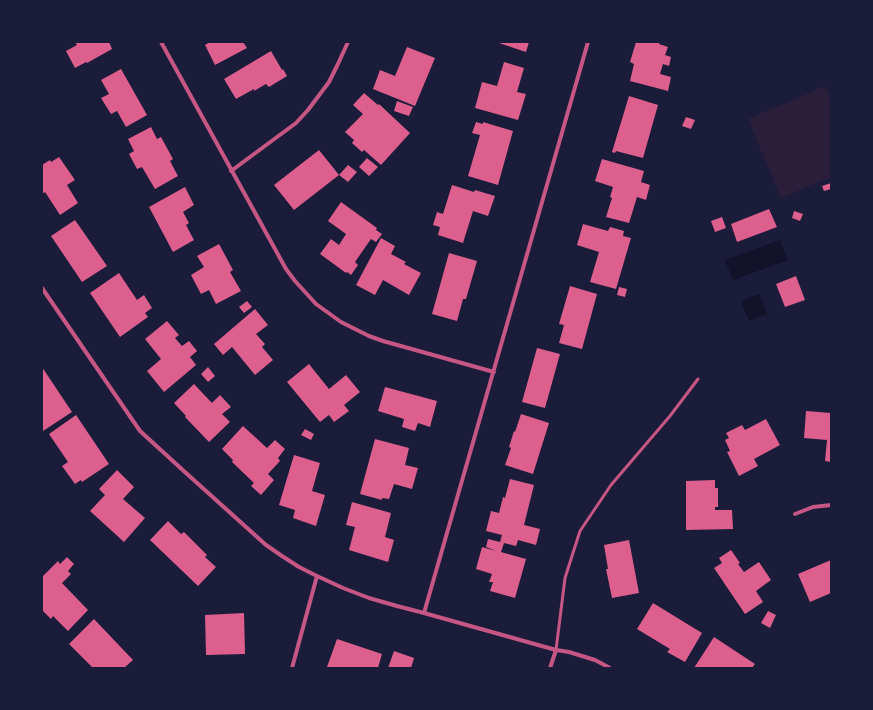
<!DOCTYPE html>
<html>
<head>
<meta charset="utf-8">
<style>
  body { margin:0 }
  #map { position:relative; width:873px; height:710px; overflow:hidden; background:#1b1b3a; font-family:Ubuntu,sans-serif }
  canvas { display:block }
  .frame { position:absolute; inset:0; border:43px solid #1b1b3a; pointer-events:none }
</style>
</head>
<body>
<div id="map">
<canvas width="873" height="710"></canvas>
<div class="frame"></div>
</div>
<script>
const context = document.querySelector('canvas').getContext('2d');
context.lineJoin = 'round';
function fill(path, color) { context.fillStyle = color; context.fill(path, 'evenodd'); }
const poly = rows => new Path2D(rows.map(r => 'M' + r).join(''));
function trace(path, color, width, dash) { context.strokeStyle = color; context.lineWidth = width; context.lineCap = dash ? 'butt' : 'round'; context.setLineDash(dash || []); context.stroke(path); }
fill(poly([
  [825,86,831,100,831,177,781,198,748,119]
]), '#2a1e3b');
fill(poly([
  [780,240,788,260,733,280,725,260],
  [759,294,767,314,749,321,741,301]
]), '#12122b');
fill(poly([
  [75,42,109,42,112,49,87,63,86,62,75,68,66,51,77,45],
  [210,42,243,42,247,48,215,65,205,45],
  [496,42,529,42,526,52],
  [636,42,660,42,659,44,668,47,665,55,671,57,669,66,663,64,660,74,671,77,668,91,630,81,634,64,630,62],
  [407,47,435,58,415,106,373,89,380,70,395,76],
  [271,51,282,70,283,69,287,76,269,87,266,84,254,91,254,89,236,99,224,79],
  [504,62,524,68,517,92,526,94,518,120,475,108,482,82,497,86],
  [121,69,147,115,126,127,117,111,111,114,101,98,109,94,101,80],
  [364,93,378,105,379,104,410,133,381,165,364,150,362,152,352,143,354,140,345,132,363,114,353,105],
  [629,96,658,105,643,158,616,151,615,153,612,152],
  [397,101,413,107,409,116,394,111],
  [686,117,695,120,691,129,682,126],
  [476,122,483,124,483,122,513,131,498,185,468,176,480,135,472,133],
  [151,127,157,139,161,137,173,159,170,161,178,176,155,189,142,167,137,169,129,154,134,151,128,139],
  [319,150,339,175,294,210,274,185],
  [59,157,75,180,67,185,78,203,60,215,45,192,42,194,42,165,50,160,51,162],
  [367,158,378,167,369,176,359,167],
  [602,159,644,171,641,182,650,185,646,200,637,197,629,223,606,217,612,198,610,197,613,187,595,181],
  [348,165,357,172,348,182,339,175],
  [831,183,831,189,824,191,822,186],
  [452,185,474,192,475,190,495,196,488,216,473,211,463,243,438,235,440,227,433,225,437,212,443,214],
  [185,187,194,205,183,212,189,223,186,225,194,240,173,252,149,207],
  [341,202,377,228,376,230,382,234,376,242,371,239,355,262,358,265,351,275,347,272,346,273,320,254,331,239,339,245,346,234,328,221],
  [769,209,777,227,737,242,731,224],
  [794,211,803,214,800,221,792,218],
  [722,217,726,228,715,232,711,221],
  [75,220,107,266,82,282,51,236],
  [583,224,608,231,610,227,624,231,623,236,631,238,616,289,590,282,599,252,577,245],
  [381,238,395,246,391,254,406,262,404,264,421,273,409,295,383,280,375,295,356,285],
  [219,244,233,270,230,272,241,291,216,304,209,290,201,294,191,275,204,267,197,256],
  [449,253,477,261,466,299,463,299,457,321,432,314],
  [119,273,137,300,144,295,152,308,145,313,148,317,120,337,90,293],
  [796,276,805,300,785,307,776,284],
  [570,286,597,294,582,349,559,343,564,325,559,324],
  [619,287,627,289,625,297,617,295],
  [247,301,252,307,244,313,239,307],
  [255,309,268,325,256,334,265,344,262,347,273,360,255,375,232,347,223,355,214,344],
  [167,321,179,335,175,338,182,346,189,341,197,351,190,357,196,365,164,392,147,371,161,359,145,339],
  [537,348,560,354,545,408,522,402],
  [309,364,329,389,346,375,360,392,344,405,349,411,334,422,329,415,320,422,287,382],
  [42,367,72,412,43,431,42,429],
  [208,367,215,376,208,382,201,374],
  [194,384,212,403,220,395,231,407,222,414,230,422,209,442,185,417,186,416,174,403],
  [385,387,437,401,430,427,418,423,415,431,402,427,404,419,378,411],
  [806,411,831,413,831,462,825,461,827,440,804,438],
  [521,414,549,423,533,474,505,465,511,448,509,447,514,431,515,432],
  [76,415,109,464,82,482,81,480,75,484,62,466,68,462,49,434],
  [766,419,780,445,754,459,758,466,739,476,727,452,730,451,725,440,729,438,726,433,742,425,745,430],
  [243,426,267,448,275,440,285,449,278,458,280,461,268,474,274,480,261,495,251,486,254,483,232,462,233,460,222,449],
  [305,429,314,434,311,440,301,435],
  [375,439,409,448,405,465,418,468,412,489,394,484,389,499,382,498,382,500,360,494],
  [294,455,320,463,312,491,325,495,316,526,293,518,295,510,279,505],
  [117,470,134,487,123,499,145,518,124,542,90,511,105,495,99,489],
  [510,479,534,485,524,525,540,529,536,545,518,540,516,546,504,543,501,552,526,559,515,598,490,591,493,582,489,582,492,574,476,569,482,547,496,551,486,547,488,539,500,542,502,535,486,531,491,511,499,513,503,497,505,498],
  [715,480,715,488,718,488,718,507,715,507,715,510,732,510,733,529,686,530,686,481],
  [352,502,391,513,385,537,394,540,388,562,349,550,355,527,346,525],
  [168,521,181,534,184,532,207,555,205,557,216,567,198,586,150,540],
  [629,540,639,593,612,598,606,569,608,569,604,545],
  [731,550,740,563,738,564,744,572,759,562,771,580,756,591,763,602,745,614,714,568,722,563,719,558],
  [67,557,74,564,68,571,71,574,62,583,88,610,68,631,53,616,51,619,42,610,42,577,58,561,60,564],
  [831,560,831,593,810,602,798,574],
  [653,603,702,633,685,662,667,652,670,649,637,629],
  [768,611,776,615,770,628,761,623],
  [244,613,245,654,206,655,205,615],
  [94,619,133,660,124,668,93,668,69,644],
  [714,637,755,664,752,668,694,668],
  [337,639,382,654,378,668,330,668,327,667],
  [394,651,414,658,411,668,388,668]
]), '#dd5f8e');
trace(poly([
  [556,650,565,578,580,531,611,485,670,416,698,379]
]), '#c65784', 3);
trace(poly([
  [161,42,286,269,295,281,316,304,341,322,369,336,383,341,494,372],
  [231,171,296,123,308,110,329,82,337,66,348,42],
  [42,288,140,431,186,473,266,545,282,556,299,567,317,576,343,588,369,598,397,606,424,613,556,650,569,652,595,660,610,668],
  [795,514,813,507,831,505],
  [424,613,588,42],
  [292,668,317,576],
  [550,668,556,650]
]), '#c65784', 4);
</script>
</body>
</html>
